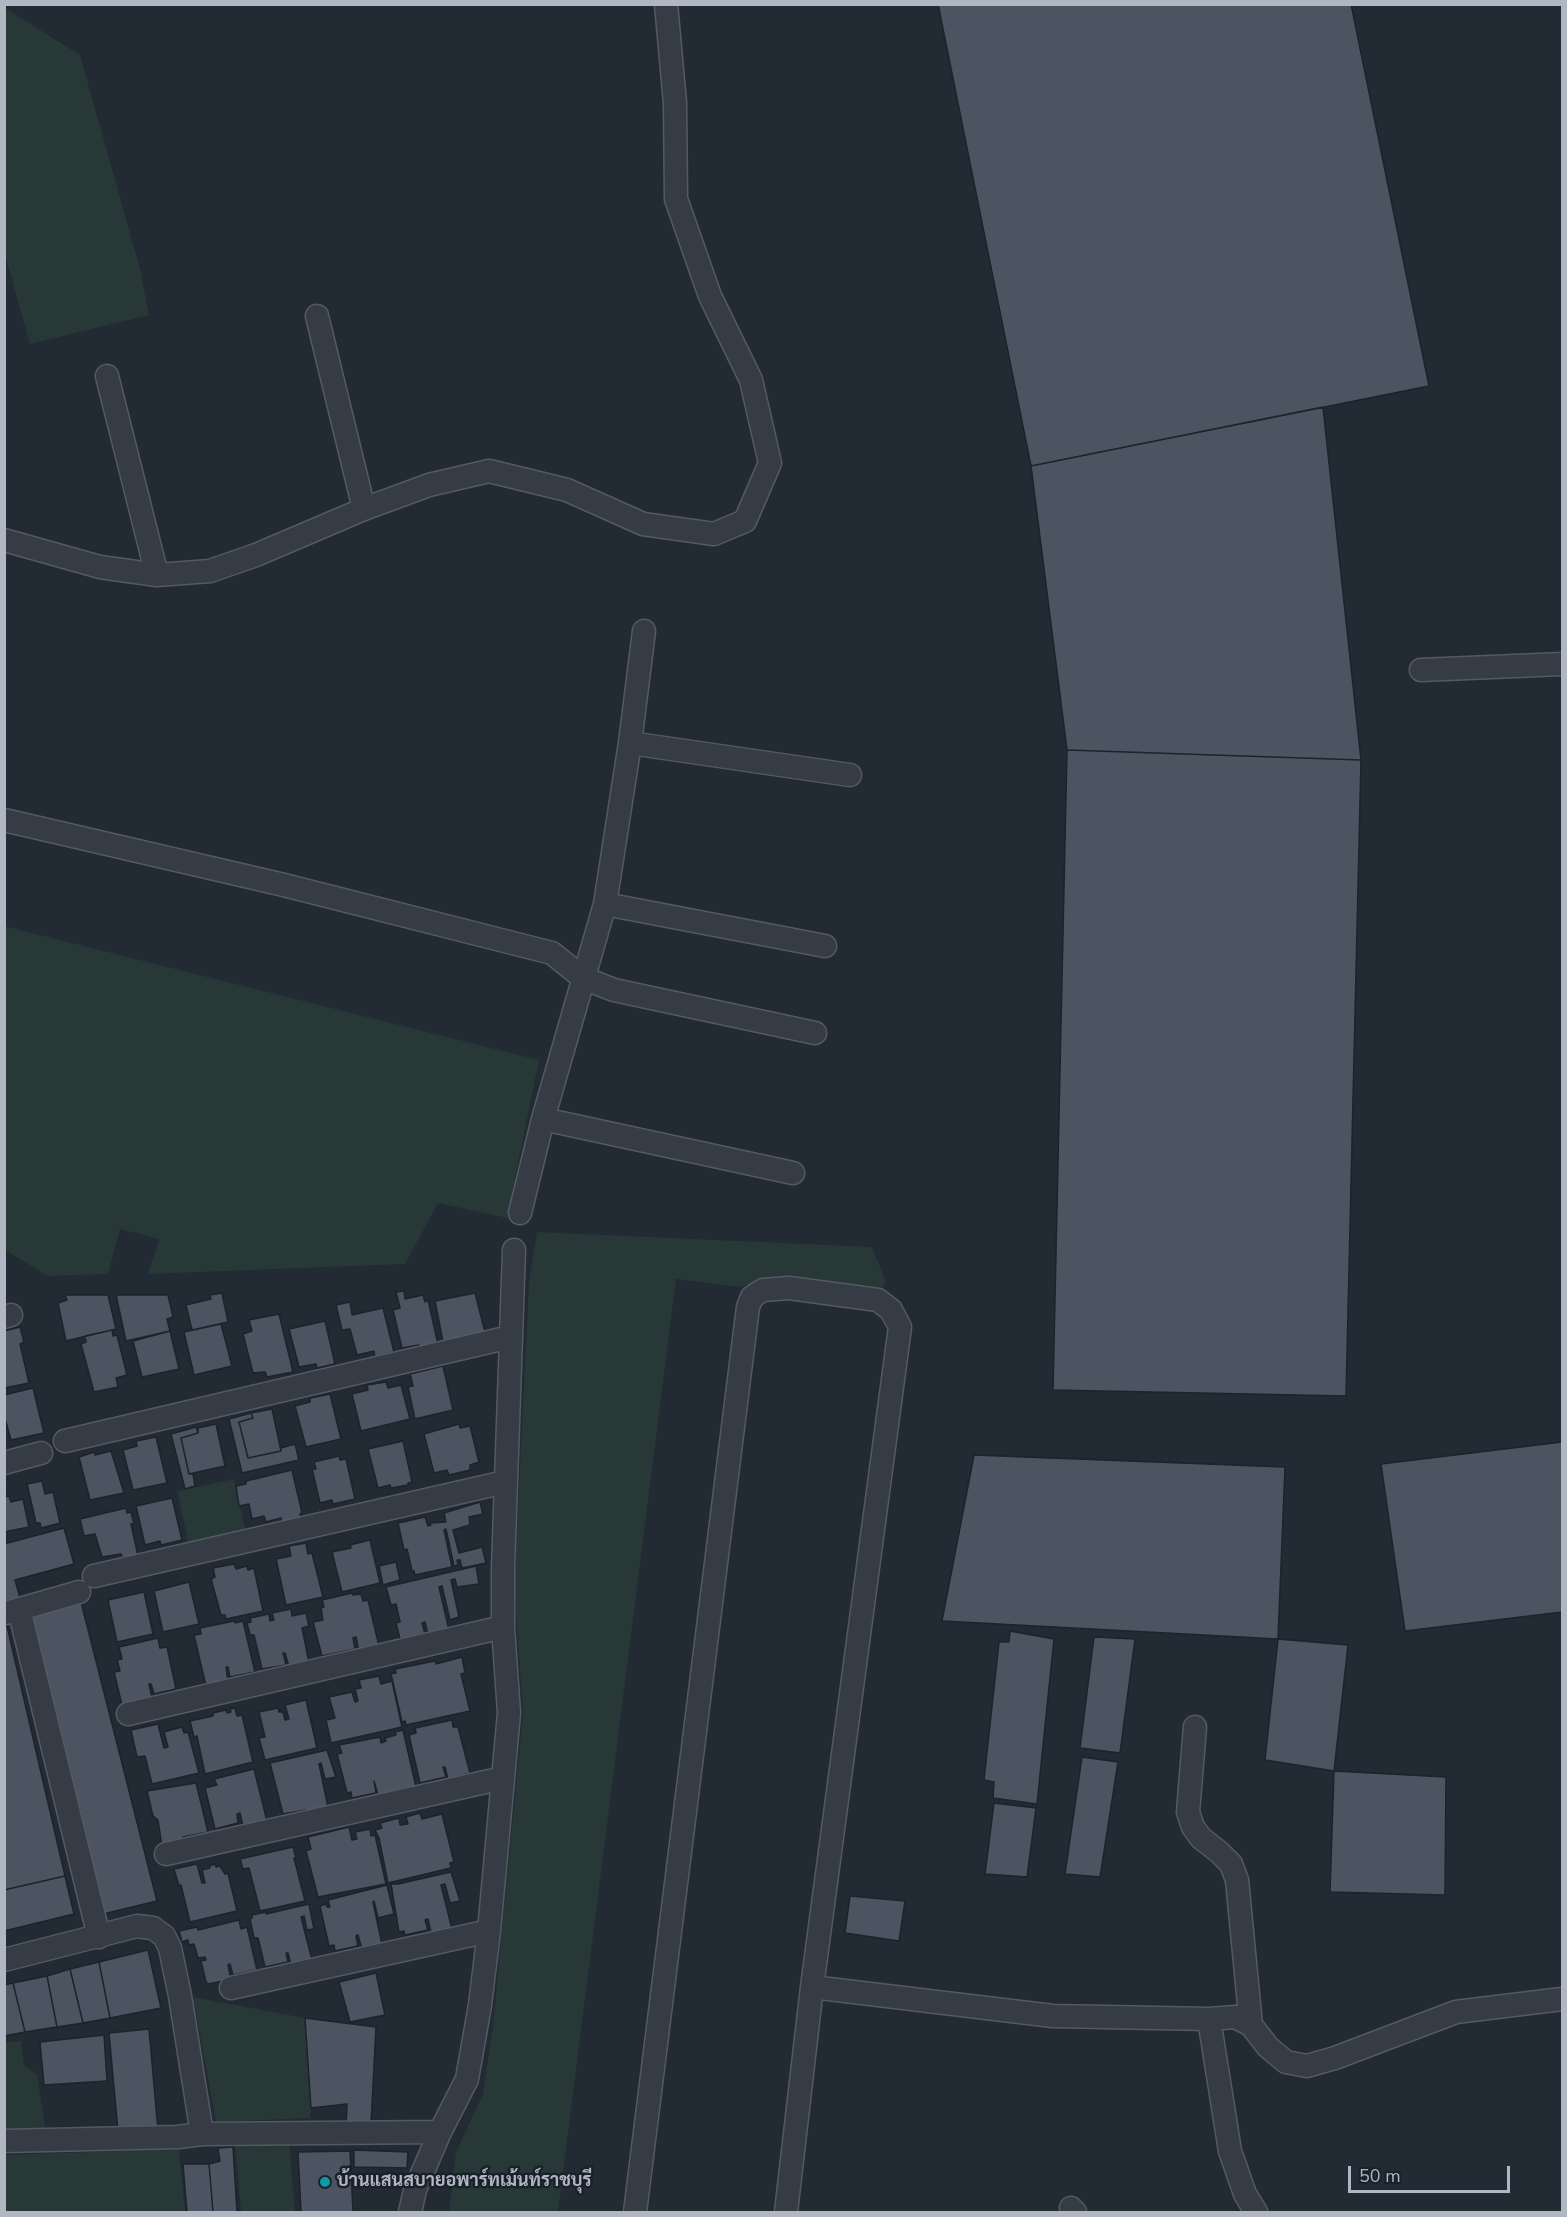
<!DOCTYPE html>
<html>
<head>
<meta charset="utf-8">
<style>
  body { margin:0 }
  #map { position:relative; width:1567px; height:2217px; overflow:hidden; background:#222a34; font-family:"Nunito Sans",sans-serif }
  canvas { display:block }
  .frame { position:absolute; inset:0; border:6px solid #b0b7c2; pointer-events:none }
  .scale { position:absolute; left:1348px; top:2166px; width:162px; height:27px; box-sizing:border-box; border:3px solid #b0b7c2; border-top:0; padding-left:8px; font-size:18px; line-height:21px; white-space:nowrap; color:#b0b7c2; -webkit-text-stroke:4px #1b212a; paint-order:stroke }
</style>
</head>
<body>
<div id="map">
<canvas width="1567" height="2217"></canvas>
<div class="frame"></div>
<div class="scale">50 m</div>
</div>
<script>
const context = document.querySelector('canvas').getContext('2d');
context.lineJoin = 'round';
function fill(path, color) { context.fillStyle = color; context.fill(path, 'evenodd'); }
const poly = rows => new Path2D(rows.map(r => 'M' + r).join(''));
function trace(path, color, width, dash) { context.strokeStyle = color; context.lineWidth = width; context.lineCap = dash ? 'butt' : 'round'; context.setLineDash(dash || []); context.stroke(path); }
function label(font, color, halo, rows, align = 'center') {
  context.font = font + ' "Nunito Sans",Sarabun,sans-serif'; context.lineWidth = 5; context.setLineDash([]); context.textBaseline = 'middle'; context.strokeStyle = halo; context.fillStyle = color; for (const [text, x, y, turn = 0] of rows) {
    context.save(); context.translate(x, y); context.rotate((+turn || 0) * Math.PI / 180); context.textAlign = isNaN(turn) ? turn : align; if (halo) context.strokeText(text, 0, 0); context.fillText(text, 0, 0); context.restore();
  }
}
fill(poly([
  [5,8,80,55,140,269,149,315,30,344,5,255],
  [4,926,539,1060,507,1218,438,1203,405,1264,148,1274,159,1239,120,1229,108,1274,48,1276,5,1250],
  [537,1232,872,1247,886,1282,877,1293,757,1282,739,1287,676,1279,558,2212,449,2212,456,2152,483,2094,493,2025,523,1712,514,1587,529,1281],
  [234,1479,246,1533,189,1546,177,1491],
  [193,1997,305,2018,311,2108,310,2118,216,2122],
  [21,2041,24,2065,37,2075,46,2132,5,2135,5,2042],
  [289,2139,295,2212,241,2212,235,2144],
  [179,2149,185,2212,5,2212,5,2155]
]), '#273837');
const building = poly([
  [938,4,1351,4,1429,386,1031,466,938,4],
  [1323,407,1361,760,1067,750,1031,466,1323,407],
  [1067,750,1361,760,1346,1396,1053,1390,1067,750],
  [404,1291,405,1299,423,1295,425,1302,428,1300,438,1344,420,1348,419,1345,402,1348,393,1310,400,1308,396,1292,404,1291],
  [222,1293,228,1322,192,1330,186,1305,211,1299,210,1295,222,1293],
  [475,1293,485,1332,443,1342,435,1301,475,1293],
  [65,1295,108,1295,116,1329,66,1341,58,1303,67,1300,65,1295],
  [116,1295,168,1295,173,1317,167,1319,170,1331,126,1341,116,1295],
  [350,1302,352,1315,383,1308,394,1352,375,1357,374,1351,357,1355,350,1329,342,1330,336,1305,350,1302],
  [279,1314,293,1372,267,1377,265,1372,253,1373,243,1334,252,1331,249,1320,279,1314],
  [325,1321,335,1364,317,1368,316,1364,299,1367,289,1329,325,1321],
  [221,1324,232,1366,194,1375,184,1332,221,1324],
  [20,1327,24,1342,20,1344,29,1383,4,1388,4,1331,20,1327],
  [112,1330,113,1336,117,1335,127,1375,116,1378,118,1387,94,1392,81,1344,86,1342,85,1336,112,1330],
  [170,1331,179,1369,142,1377,133,1341,170,1331],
  [443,1366,453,1410,415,1419,408,1387,413,1386,410,1374,443,1366],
  [386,1382,388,1388,401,1385,410,1419,361,1431,352,1394,368,1390,367,1385,386,1382],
  [33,1388,44,1433,11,1440,4,1415,4,1395,33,1388],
  [330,1394,341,1439,306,1447,295,1406,310,1402,310,1398,330,1394],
  [272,1409,281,1451,248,1458,239,1422,253,1418,251,1413,272,1409],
  [251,1413,253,1418,239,1422,248,1458,281,1451,281,1448,295,1444,299,1460,242,1473,229,1419,251,1413],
  [216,1424,225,1466,189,1474,181,1438,198,1433,198,1428,216,1424],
  [459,1424,460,1428,470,1426,479,1462,470,1465,470,1470,449,1475,447,1470,434,1473,424,1434,459,1424],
  [196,1427,198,1433,181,1438,189,1474,193,1474,195,1486,185,1489,171,1434,196,1427],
  [156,1437,167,1483,133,1490,123,1450,137,1446,136,1441,156,1437],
  [403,1441,412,1482,408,1483,408,1485,391,1488,390,1485,378,1488,368,1449,403,1441],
  [1562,1442,1562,1612,1405,1631,1381,1464,1562,1442],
  [111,1451,124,1493,90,1500,79,1457,94,1452,95,1455,111,1451],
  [974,1455,1285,1467,1278,1639,942,1621,974,1455],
  [339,1456,340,1460,346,1459,355,1499,333,1504,332,1500,320,1503,312,1469,316,1469,314,1462,339,1456],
  [292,1470,302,1513,300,1514,301,1518,282,1523,281,1518,266,1522,264,1516,252,1519,249,1504,239,1506,236,1486,246,1484,246,1481,292,1470],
  [42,1481,45,1494,53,1492,60,1523,41,1528,40,1523,36,1523,27,1484,42,1481],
  [9,1496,11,1502,23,1499,29,1527,4,1532,4,1497,9,1496],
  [172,1498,182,1540,161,1545,160,1541,145,1545,136,1506,172,1498],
  [480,1502,483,1514,469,1517,470,1525,453,1530,459,1553,482,1547,486,1563,462,1568,460,1560,457,1560,458,1565,454,1566,446,1529,444,1530,452,1567,415,1575,414,1571,412,1571,407,1549,404,1550,398,1523,425,1517,428,1526,431,1525,430,1523,446,1522,444,1513,480,1502],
  [126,1508,127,1513,131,1512,134,1524,131,1524,138,1556,123,1559,121,1554,102,1557,95,1534,84,1536,80,1519,126,1508],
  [64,1528,74,1564,15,1580,20,1598,4,1602,4,1544,64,1528],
  [370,1540,380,1583,342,1592,332,1552,351,1548,350,1545,370,1540],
  [306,1543,308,1554,312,1553,323,1597,286,1605,276,1559,291,1556,289,1546,306,1543],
  [396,1562,400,1580,383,1585,379,1566,396,1562],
  [234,1564,236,1569,247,1566,248,1570,254,1568,263,1611,226,1619,225,1615,221,1615,211,1579,215,1577,213,1568,234,1564],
  [476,1566,479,1584,457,1587,455,1579,451,1580,459,1617,450,1620,442,1586,439,1587,449,1630,428,1635,425,1622,422,1623,425,1634,400,1639,396,1623,400,1622,396,1604,391,1605,386,1587,476,1566],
  [189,1582,199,1624,163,1632,154,1591,189,1582],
  [144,1592,153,1634,117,1642,108,1600,144,1592],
  [352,1593,353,1595,361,1594,363,1601,368,1600,379,1646,359,1651,356,1637,353,1638,355,1649,322,1656,313,1622,323,1620,321,1608,324,1607,322,1600,352,1593],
  [80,1598,157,1901,103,1914,27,1612,80,1598],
  [291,1609,292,1616,306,1613,309,1626,302,1628,309,1662,289,1667,285,1653,283,1653,286,1665,262,1669,254,1635,250,1635,247,1623,251,1622,250,1618,269,1614,270,1621,274,1620,272,1613,291,1609],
  [234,1621,235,1623,243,1621,255,1672,230,1677,228,1667,226,1667,228,1681,206,1686,194,1635,201,1634,200,1628,234,1621],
  [4,1626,7,1626,65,1876,4,1890,4,1626],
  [1010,1631,1054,1639,1037,1804,993,1798,994,1782,984,1780,999,1642,1009,1642,1010,1631],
  [1094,1637,1135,1639,1120,1753,1080,1748,1094,1637],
  [158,1638,160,1648,167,1647,176,1689,154,1694,151,1684,149,1684,152,1698,122,1705,114,1672,120,1671,117,1660,122,1659,119,1647,158,1638],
  [1278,1639,1348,1645,1334,1771,1265,1760,1278,1639],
  [462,1657,465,1673,461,1674,470,1711,406,1725,405,1721,402,1722,391,1674,396,1673,395,1669,435,1661,436,1664,462,1657],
  [379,1676,381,1684,392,1681,402,1727,331,1743,326,1720,335,1718,329,1697,352,1692,355,1702,358,1701,355,1689,361,1688,359,1680,379,1676],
  [306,1700,317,1748,265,1760,259,1738,265,1737,259,1712,278,1708,279,1712,283,1712,285,1720,289,1719,285,1705,306,1700],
  [235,1708,237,1716,242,1715,253,1762,205,1774,197,1736,194,1737,190,1721,213,1716,213,1713,226,1710,227,1713,231,1712,230,1709,235,1708],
  [452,1720,453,1727,458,1727,470,1773,448,1779,445,1767,443,1767,446,1777,420,1783,409,1735,416,1733,415,1728,452,1720],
  [158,1724,164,1748,168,1747,164,1732,182,1727,184,1733,188,1732,199,1773,152,1784,145,1756,137,1757,131,1730,158,1724],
  [403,1730,416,1787,378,1795,374,1781,376,1793,352,1798,351,1792,347,1793,337,1754,342,1753,339,1745,380,1737,381,1743,386,1741,385,1738,396,1735,395,1732,403,1730],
  [327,1750,336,1777,325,1779,321,1763,319,1764,328,1807,306,1813,306,1810,283,1814,270,1763,327,1750],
  [1082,1757,1118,1762,1100,1877,1065,1874,1082,1757],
  [254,1769,267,1821,243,1827,240,1813,237,1814,238,1823,215,1829,205,1788,217,1785,214,1779,254,1769],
  [1334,1771,1446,1777,1445,1895,1330,1892,1334,1771],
  [196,1783,208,1832,183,1837,183,1840,162,1846,158,1820,153,1816,147,1791,196,1783],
  [994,1803,1036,1808,1027,1877,985,1874,994,1803],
  [420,1813,422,1819,442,1814,454,1862,450,1863,451,1868,388,1883,379,1838,375,1830,382,1828,380,1823,399,1818,400,1825,408,1824,406,1817,420,1813],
  [349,1827,352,1840,357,1839,355,1832,370,1829,371,1836,375,1835,386,1884,318,1897,306,1851,311,1849,308,1837,349,1827],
  [293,1847,296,1858,294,1858,305,1901,260,1911,249,1868,243,1869,240,1859,293,1847],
  [197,1864,202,1883,205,1883,202,1870,210,1868,209,1866,215,1864,216,1867,220,1866,225,1874,228,1873,237,1911,190,1922,181,1885,179,1886,174,1869,197,1864],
  [451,1872,460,1901,450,1903,445,1884,441,1885,452,1929,431,1933,428,1919,425,1920,428,1930,405,1935,404,1931,399,1932,391,1884,398,1884,451,1872],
  [65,1876,74,1914,4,1931,4,1890,65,1876],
  [387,1885,394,1914,378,1918,374,1901,373,1902,382,1944,362,1949,358,1935,356,1936,358,1946,335,1951,334,1945,329,1946,320,1906,326,1904,327,1907,330,1907,328,1900,387,1885],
  [850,1896,905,1901,899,1941,845,1933,850,1896],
  [309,1904,314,1929,307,1930,304,1916,301,1917,312,1960,291,1965,288,1953,286,1953,288,1962,265,1967,258,1938,254,1938,250,1919,252,1918,252,1915,266,1912,266,1914,309,1904],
  [239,1920,241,1929,247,1927,257,1970,233,1975,230,1964,228,1965,231,1979,209,1984,206,1982,201,1961,206,1960,205,1957,198,1958,194,1944,189,1945,188,1940,182,1942,179,1931,197,1927,198,1930,239,1920],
  [148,1950,161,2008,110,2018,99,1962,148,1950],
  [99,1962,110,2018,83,2023,70,1969,99,1962],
  [70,1969,83,2023,57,2027,47,1976,70,1969],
  [376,1973,385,2015,350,2022,339,1982,376,1973],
  [47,1976,57,2027,25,2032,13,1983,47,1976],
  [13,1983,25,2032,4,2036,4,1985,13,1983],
  [305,2018,376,2027,371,2124,346,2124,347,2104,311,2108,305,2018],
  [149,2029,158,2130,118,2131,109,2033,149,2029],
  [104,2035,107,2081,44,2085,40,2042,104,2035],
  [233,2147,237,2212,213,2212,209,2164,220,2161,218,2148,233,2147],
  [354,2150,408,2152,407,2168,354,2167,354,2150],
  [350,2151,353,2212,301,2212,298,2152,350,2151],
  [183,2164,209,2164,213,2212,187,2212,183,2164]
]);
fill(building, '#4b5460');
trace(building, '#1d232c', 1.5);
const minor = poly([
  [317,316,364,509],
  [107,376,157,575],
  [4,540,100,567,157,575,210,571,256,555,364,509,429,485,489,471,567,490,643,524,714,534,745,521,770,463,751,380,710,296,676,199,675,103,666,4],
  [1421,670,1562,664],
  [630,743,850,775],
  [4,820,284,885,552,953,583,978,614,990,815,1033],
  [605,904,825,946],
  [543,1119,793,1173],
  [520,1213,543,1119,605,904,630,743,644,631],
  [4,1317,11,1315],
  [65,1441,510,1337],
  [4,1463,41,1453],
  [94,1576,505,1482],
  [19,1609,99,1937],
  [6,1613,79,1592],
  [128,1714,503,1627],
  [1195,1727,1188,1812,1193,1827,1201,1838,1219,1852,1231,1864,1237,1880,1251,2025],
  [166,1854,503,1778],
  [4,1960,137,1926,153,1928,164,1936,170,1948,180,1996,202,2134],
  [812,1987,1053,2016,1209,2019,1235,2017,1251,2025,1268,2047,1286,2062,1307,2066,1335,2058,1456,2012,1562,1999],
  [231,1988,489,1931],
  [1209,2019,1230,2151,1245,2194,1256,2212],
  [4,2141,178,2137,202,2134,440,2132],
  [1071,2208,1075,2212],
  [410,2212,415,2190,440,2132,467,2079,480,2005,489,1931,509,1713,503,1627,503,1568,514,1250],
  [635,2212,748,1307,752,1297,763,1290,789,1288,878,1300,891,1310,900,1327,812,1987,786,2212]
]);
trace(minor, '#535a63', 25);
trace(minor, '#353c45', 22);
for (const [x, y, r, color] of [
  [325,2182,6,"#0f9aa8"]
]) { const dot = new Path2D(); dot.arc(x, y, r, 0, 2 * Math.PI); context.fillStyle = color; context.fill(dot); trace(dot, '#1b212a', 2); }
label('bold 18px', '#b0b7c2', '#1b212a', [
  ["บ้านแสนสบายอพาร์ทเม้นท์ราชบุรี",337,2182]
], 'left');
</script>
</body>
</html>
